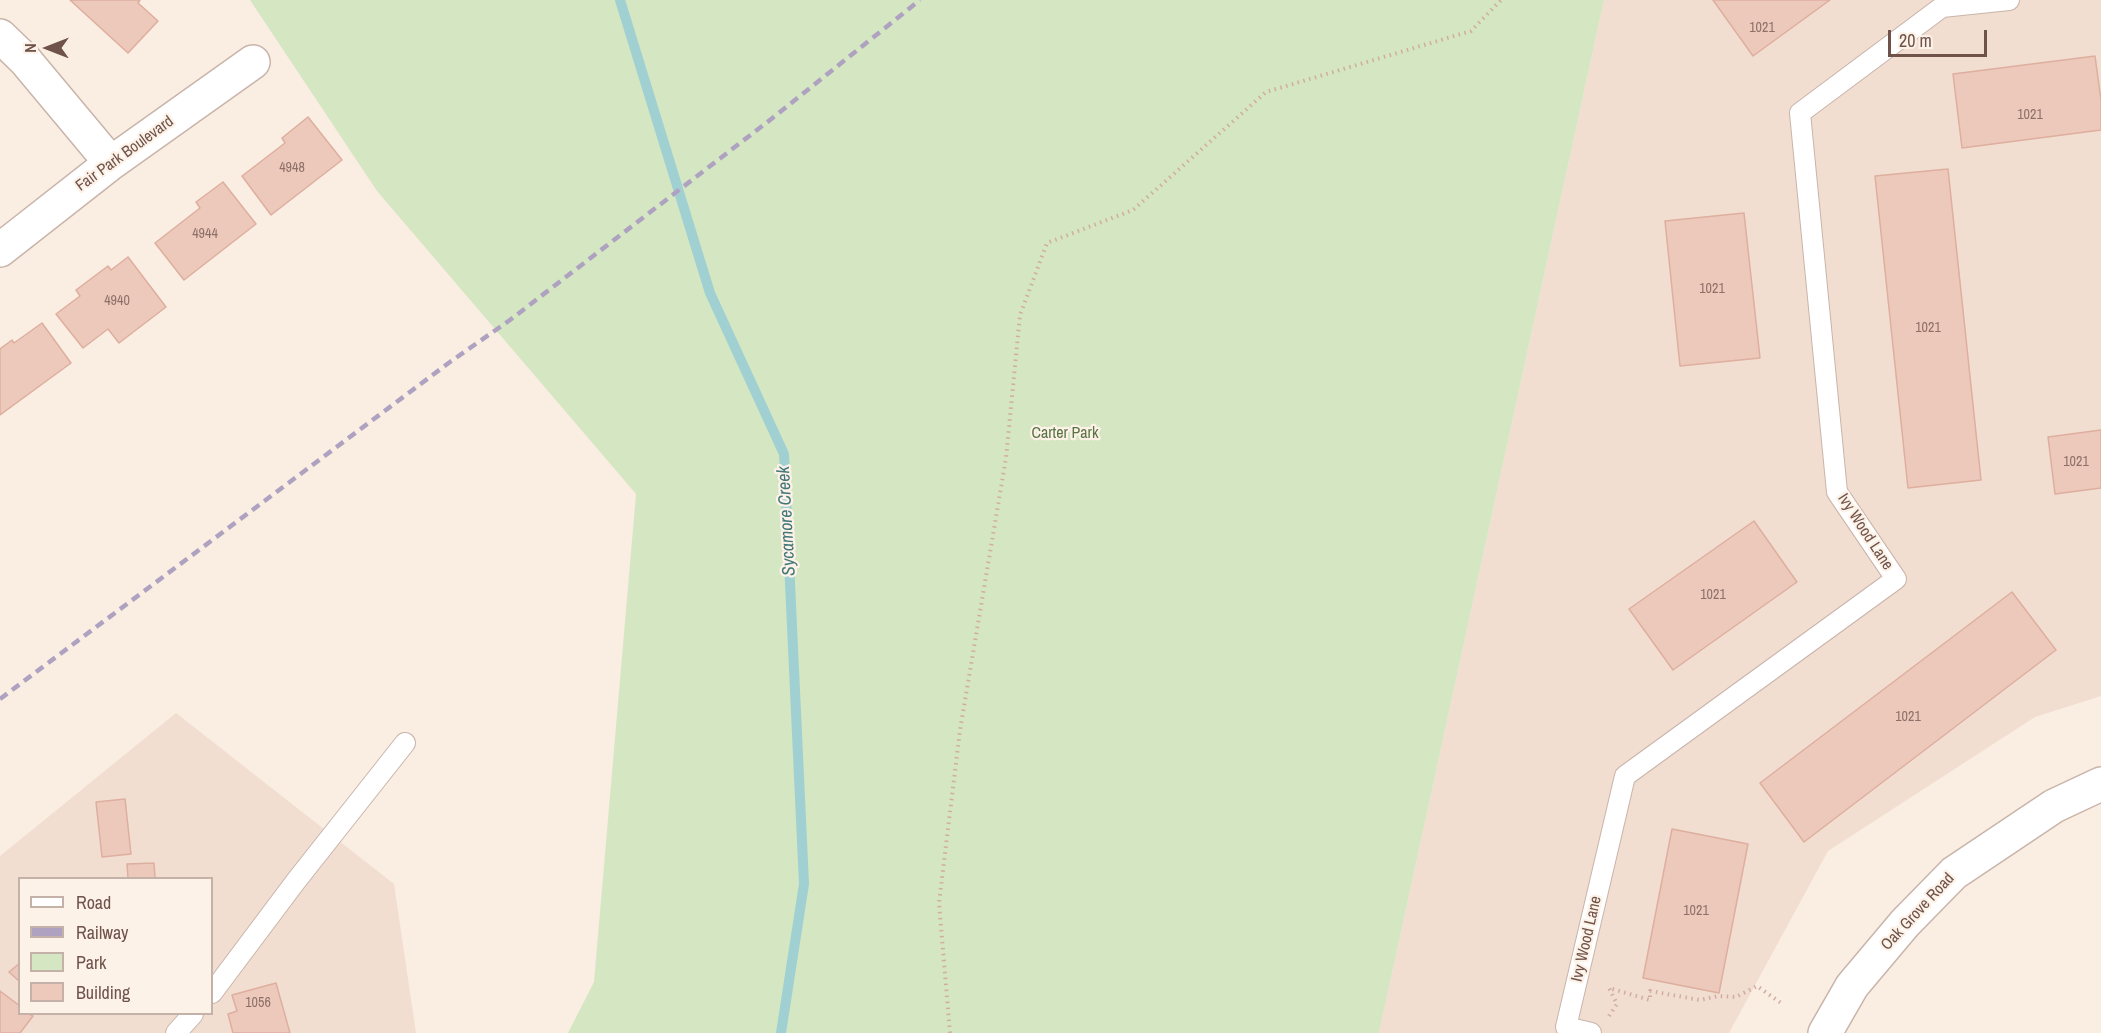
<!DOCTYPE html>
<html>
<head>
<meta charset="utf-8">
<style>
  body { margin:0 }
  #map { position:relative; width:2101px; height:1033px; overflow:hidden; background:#faede2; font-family:"Archivo Narrow",sans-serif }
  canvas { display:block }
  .legend { position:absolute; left:18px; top:877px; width:195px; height:138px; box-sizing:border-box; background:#fdf2e7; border:2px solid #c4b2a9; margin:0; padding:8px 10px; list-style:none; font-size:18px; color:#6f534b }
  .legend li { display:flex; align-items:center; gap:12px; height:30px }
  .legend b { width:30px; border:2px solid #c4b2a9 }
  .north { position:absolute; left:18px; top:18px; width:60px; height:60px; -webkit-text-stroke:4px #fdf2e7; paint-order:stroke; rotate:270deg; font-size:16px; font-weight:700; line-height:24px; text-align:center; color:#6f534b }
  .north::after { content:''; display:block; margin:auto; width:21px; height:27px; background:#6f534b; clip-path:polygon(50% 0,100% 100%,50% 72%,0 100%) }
  .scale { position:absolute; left:1888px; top:30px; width:99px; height:27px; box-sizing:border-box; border:3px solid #6f534b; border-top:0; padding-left:8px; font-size:18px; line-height:21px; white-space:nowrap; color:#6f534b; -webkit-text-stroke:4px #fdf2e7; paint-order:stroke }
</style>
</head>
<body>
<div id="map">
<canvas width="2101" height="1033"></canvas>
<ul class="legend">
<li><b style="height:8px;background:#fff"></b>Road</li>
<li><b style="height:8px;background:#afa2c1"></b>Railway</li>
<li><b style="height:16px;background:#d5e6c2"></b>Park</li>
<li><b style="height:16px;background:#edc9bc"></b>Building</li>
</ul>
<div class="north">N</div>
<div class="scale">20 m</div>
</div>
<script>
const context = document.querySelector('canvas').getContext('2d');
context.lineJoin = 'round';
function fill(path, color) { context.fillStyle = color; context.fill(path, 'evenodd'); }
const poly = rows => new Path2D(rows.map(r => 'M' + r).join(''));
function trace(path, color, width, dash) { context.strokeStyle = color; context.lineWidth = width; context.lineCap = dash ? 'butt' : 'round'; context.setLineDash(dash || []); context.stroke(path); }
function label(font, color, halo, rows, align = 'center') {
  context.font = font + ' "Archivo Narrow",sans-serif'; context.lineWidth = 4.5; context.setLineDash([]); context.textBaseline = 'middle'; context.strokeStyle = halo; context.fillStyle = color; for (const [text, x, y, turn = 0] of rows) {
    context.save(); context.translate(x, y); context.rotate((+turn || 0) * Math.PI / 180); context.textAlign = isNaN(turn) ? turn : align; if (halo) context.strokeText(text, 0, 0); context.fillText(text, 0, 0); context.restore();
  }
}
fill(poly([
  [1604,0,2101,0,2101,696,2035,717,1828,851,1729,1033,1379,1033],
  [176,713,394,884,416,1033,0,1033,0,856],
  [20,878,212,878,212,1014,20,1014]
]), '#f1ded1');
fill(poly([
  [250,0,1604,0,1379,1033,568,1033,594,982,636,494,377,191]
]), '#d5e6c2');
trace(poly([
  [620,0,710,293,784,454,804,884,781,1033]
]), '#a0d0d2', 10);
const building = poly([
  [70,0,140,0,138,3,158,21,128,53,70,0],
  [1713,0,1830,0,1753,56,1713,0],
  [2095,56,2101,100,2101,130,1962,148,1953,74,2095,56],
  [308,117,342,160,271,215,242,176,285,143,282,138,308,117],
  [1948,169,1981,480,1908,488,1875,176,1948,169],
  [223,182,256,224,184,280,155,243,200,208,196,202,223,182],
  [1744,213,1760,358,1680,366,1665,221,1744,213],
  [128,257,166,307,119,343,108,329,83,348,56,314,80,296,76,290,108,266,111,270,128,257],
  [42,323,71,363,0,415,0,349,12,340,14,343,42,323],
  [2101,430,2101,488,2055,494,2048,437,2101,430],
  [1754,521,1797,582,1673,670,1629,609,1754,521],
  [2012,592,2056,650,1804,842,1760,783,2012,592],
  [125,799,131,854,102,857,96,802,125,799],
  [1672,829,1748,844,1719,993,1643,978,1672,829],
  [154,863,155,878,128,878,127,864,154,863],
  [20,963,20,982,9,972,20,963],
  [276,983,290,1033,233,1033,228,1014,237,1011,232,995,276,983],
  [0,991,20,1006,20,1014,29,1014,33,1016,20,1033,0,1033,0,991]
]);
fill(building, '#edc9bc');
trace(building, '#deae9e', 1.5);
const service = poly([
  [212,993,296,881,405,743],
  [176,1033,193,1014],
  [1591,1033,1566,1027,1625,776,1896,579,1837,492,1800,113,1942,7,2009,0]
]);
const minor = poly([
  [0,36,25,60,111,163],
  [0,250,111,163,253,62]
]);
const tertiary = poly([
  [1825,1033,1852,986,1905,923,1954,873,2054,806,2101,784]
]);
trace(service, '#c9b4aa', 22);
trace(minor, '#c9b4aa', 36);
trace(tertiary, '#c9b4aa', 36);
trace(poly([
  [1609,1016,1617,1004,1609,988,1650,1000,1650,991,1700,1000,1718,996,1736,997,1757,986,1781,1003],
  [950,1033,939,903,960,730,1006,458,1020,315,1047,243,1133,210,1266,92,1471,31,1501,0]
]), '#d1ada0', 4, [1.5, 4.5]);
trace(service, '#fff', 20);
trace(minor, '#fff', 33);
trace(tertiary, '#fff', 33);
trace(poly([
  [0,699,450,362,510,320,770,120,920,0]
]), '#afa2c1', 4.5, [9, 6]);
label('14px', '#8e7067', null, [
  ["1021",1762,28],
  ["1021",2030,115],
  ["4948",292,168],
  ["4944",205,234],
  ["1021",1712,289],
  ["4940",117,301],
  ["1021",1928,328],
  ["1021",2076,462],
  ["1021",1713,595],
  ["1021",1908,717],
  ["1021",1696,911],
  ["1056",258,1003]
]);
label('16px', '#6f534b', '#fdf2e7', [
  ["Fair Park Boulevard",125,154,-36],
  ["Ivy Wood Lane",1865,532,57],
  ["Oak Grove Road",1918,912,-47],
  ["Ivy Wood Lane",1587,939,-77]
]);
label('16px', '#587444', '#fdf2e7', [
  ["Carter Park",1065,434]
]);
label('italic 18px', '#43777a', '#fdf2e7', [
  ["Sycamore Creek",787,521,-93]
]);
</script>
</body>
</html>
